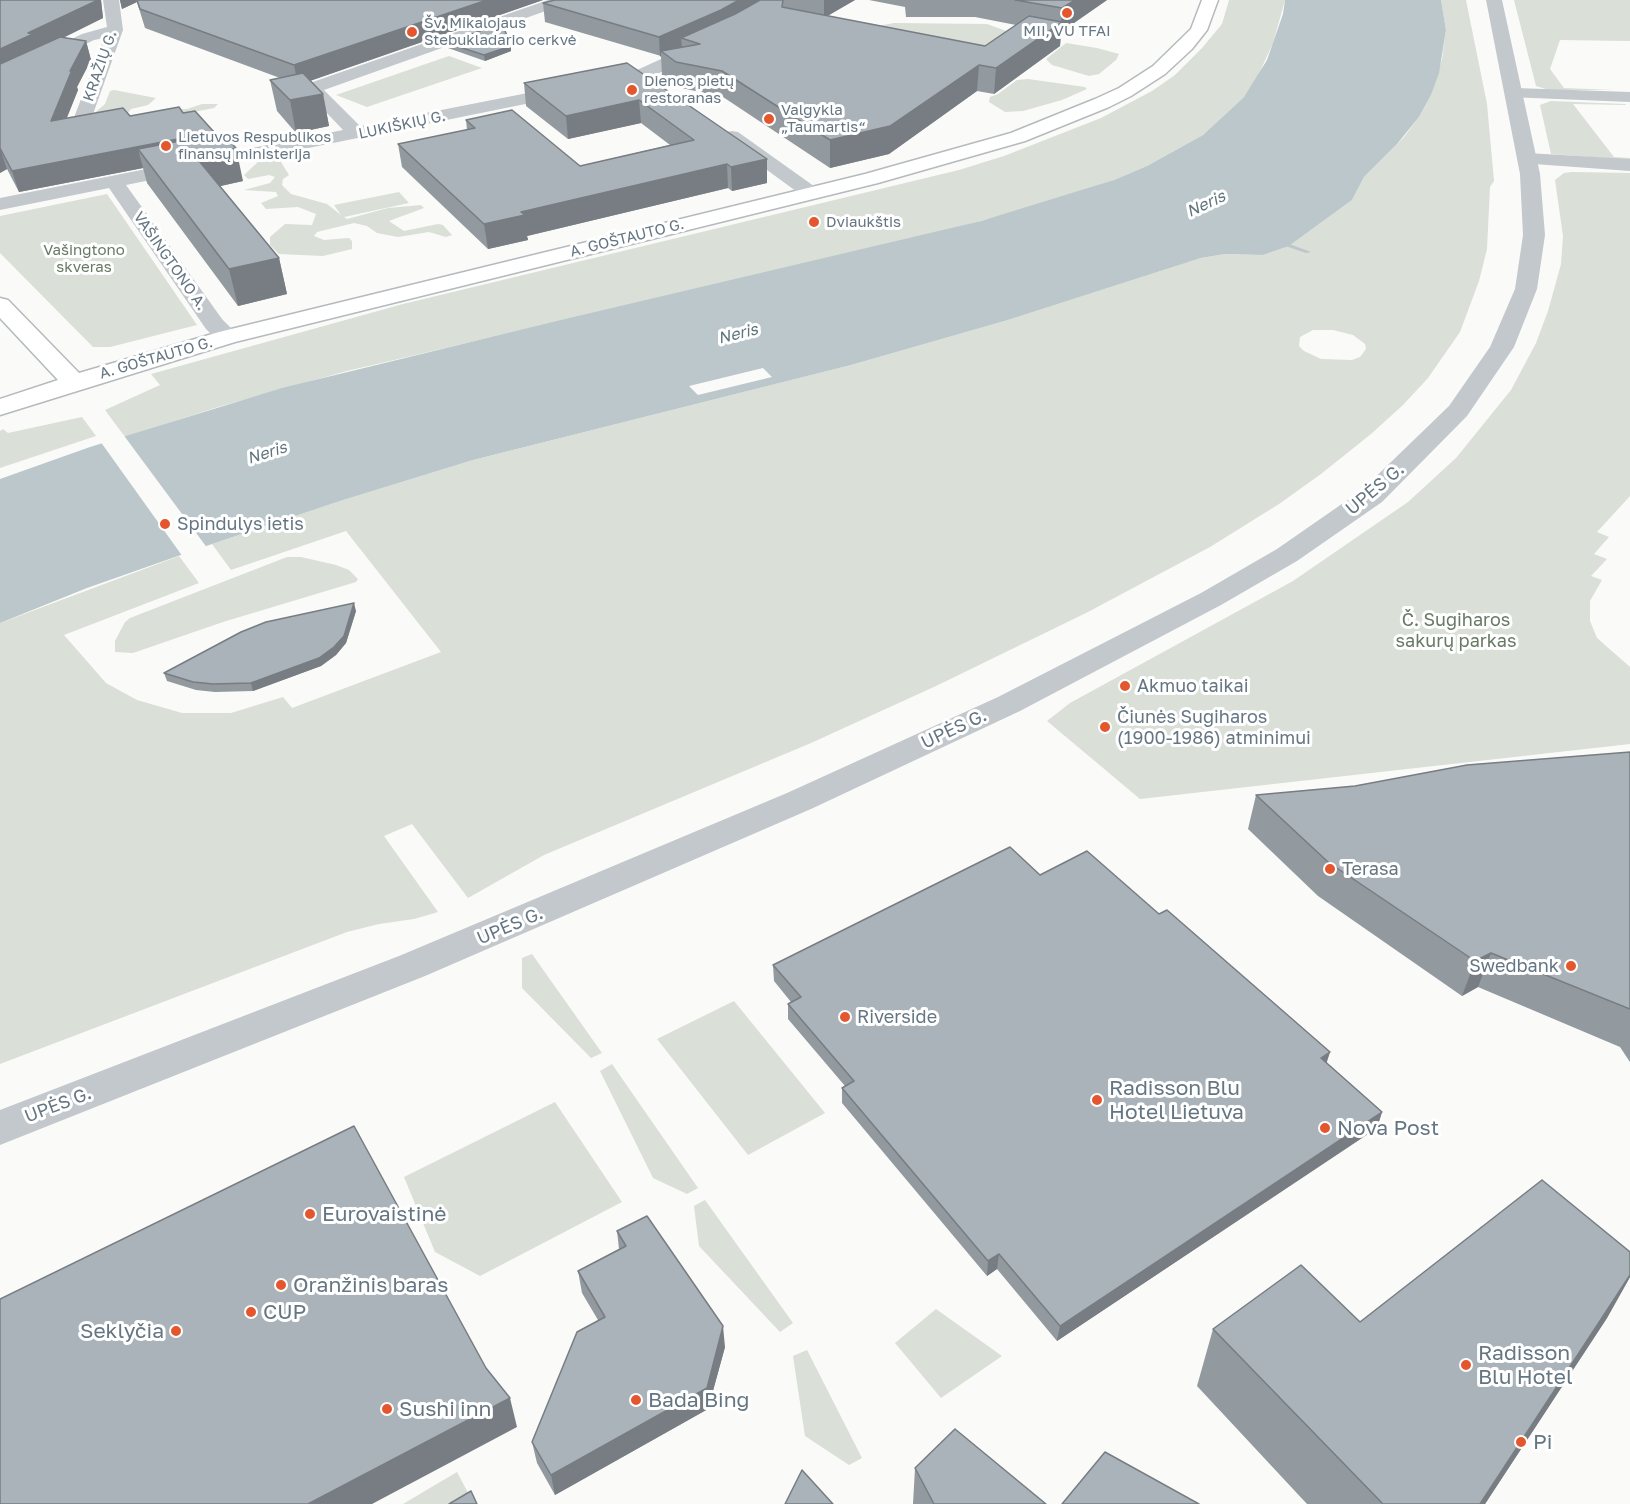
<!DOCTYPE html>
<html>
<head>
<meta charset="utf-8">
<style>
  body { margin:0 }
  canvas { display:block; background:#fafaf8 }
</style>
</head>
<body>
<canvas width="1630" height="1504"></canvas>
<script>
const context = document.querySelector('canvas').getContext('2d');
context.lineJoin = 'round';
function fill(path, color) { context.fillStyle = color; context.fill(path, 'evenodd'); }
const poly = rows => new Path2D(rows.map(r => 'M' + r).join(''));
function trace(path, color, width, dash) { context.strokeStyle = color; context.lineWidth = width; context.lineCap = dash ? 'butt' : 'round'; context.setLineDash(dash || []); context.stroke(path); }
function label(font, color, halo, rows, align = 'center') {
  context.font = font + ' "Golos Text",sans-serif'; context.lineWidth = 6; context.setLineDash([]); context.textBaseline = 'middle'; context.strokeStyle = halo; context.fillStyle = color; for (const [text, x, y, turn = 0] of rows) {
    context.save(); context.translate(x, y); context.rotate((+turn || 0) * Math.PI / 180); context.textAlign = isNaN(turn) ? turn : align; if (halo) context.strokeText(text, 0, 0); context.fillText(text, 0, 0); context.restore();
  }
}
fill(poly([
  [1229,0,1285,0,1273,43,1257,78,1244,97,1203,135,1147,166,1114,180,1033,207,920,237,347,371,218,407,125,437,105,410,160,385,151,374,403,304,959,170,1004,156,1101,118,1152,91,1175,75,1202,48,1222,24],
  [1441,0,1466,0,1487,104,1494,181,1490,187,1487,249,1479,281,1460,332,1428,378,1403,405,1371,434,1321,474,1279,504,1210,547,1088,612,936,686,811,743,544,855,468,898,412,824,384,836,438,912,414,919,379,924,347,932,0,1064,0,623,179,556,199,583,64,635,106,683,137,700,182,713,231,713,283,697,292,708,441,652,346,531,231,570,212,544,340,501,473,460,851,365,1008,320,1201,258,1225,254,1263,255,1289,246,1352,200,1364,177,1404,137,1419,117,1431,95,1442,59,1446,30],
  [1313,330,1333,330,1353,335,1365,344,1366,349,1360,357,1352,360,1321,359,1304,351,1299,346,1300,337],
  [1514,0,1630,0,1630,41,1560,40,1550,69,1564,88,1614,90,1549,90,1536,86],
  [894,23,987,24,1009,32,969,60,878,26],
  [1066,43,1097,48,1119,54,1116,60,1099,74,1089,76,1052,65,1046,59],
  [449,56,482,68,367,107,336,95],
  [1028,79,1085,87,1087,89,1062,100,1023,111,1005,112,989,102,990,97,998,94,1017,80],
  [114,90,156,98,148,105,131,109,128,113,131,116,164,110,187,109,202,104,218,104,214,108,138,123,92,115,105,104,110,91],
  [1551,101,1625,104,1626,105,1573,104,1614,157,1630,158,1630,160,1551,154,1540,105],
  [285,157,286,159,281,162,289,175,283,179,282,185,291,194,327,204,341,215,334,205,399,192,409,203,344,217,347,219,388,208,421,205,424,208,389,221,404,231,438,224,443,225,452,235,446,237,429,232,398,237,377,233,367,226,354,223,317,232,314,236,324,240,349,238,352,241,352,249,323,256,279,254,270,245,270,237,285,224,312,225,316,214,298,207,266,209,261,203,278,196,276,192,244,190,270,183,275,177,269,175,248,179,244,175,258,162],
  [1572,172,1630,173,1630,496,1597,532,1609,537,1594,554,1607,559,1591,576,1602,580,1590,601,1590,621,1597,638,1630,667,1630,744,1140,799,1047,721,1070,703,1293,581,1408,502,1456,458,1511,390,1536,343,1548,311,1561,264,1563,236,1555,180,1564,173],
  [107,194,197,325,110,347,93,347,0,253,0,216],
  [82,417,96,436,0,468,0,431,3,429,8,433],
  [287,557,301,557,336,565,349,570,358,579,356,582,223,622,133,653,115,652,115,641,125,622,130,618],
  [532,954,602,1053,591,1058,522,988,522,958],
  [734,1001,825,1113,748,1155,657,1039],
  [612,1064,698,1188,687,1194,653,1178,600,1071],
  [555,1102,622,1202,480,1276,435,1252,404,1177],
  [705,1200,793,1323,780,1332,699,1246,694,1206],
  [936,1309,1002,1356,941,1398,895,1343],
  [807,1350,862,1458,849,1465,805,1436,793,1356],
  [457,1472,474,1504,403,1504]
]), '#dadfd7');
fill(poly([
  [1285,0,1441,0,1446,30,1439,73,1431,95,1419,117,1397,144,1364,177,1352,200,1289,246,1263,255,1225,254,1201,258,1008,320,851,365,473,460,340,501,212,544,87,588,0,623,0,479,90,447,282,388,561,320,981,221,1114,180,1147,166,1203,135,1244,97,1267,60,1283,14]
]), '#bbc7cb');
fill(poly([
  [763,368,772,377,698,395,689,386],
  [123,434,125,437,208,549,183,557,100,441]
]), '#fafaf8');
fill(poly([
  [1277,241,1281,241,1311,252,1306,253,1277,243,1277,241]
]), '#bbc7cb');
const primary = poly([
  [1202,0,1218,0,1207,30,1192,49,1165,74,1131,96,1109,107,1025,141,878,183,235,342,0,415,0,399,58,380,0,318,0,298,8,300,79,373,219,332,865,174,1011,133,1095,99,1119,88,1153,66,1191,29,1202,0]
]);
trace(primary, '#b5babe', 3);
fill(poly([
  [103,0,119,0,123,30,87,131,84,135,78,136,72,135,69,131,104,38,94,40,0,86,0,74,82,34,107,27,103,0],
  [548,0,571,0,568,3,324,90,360,126,614,76,637,70,694,44,706,44,708,47,706,50,649,78,614,86,126,185,222,319,235,332,238,337,235,342,227,344,219,342,206,329,109,188,0,210,0,198,343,130,307,92,304,88,307,84,548,0],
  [1515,88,1630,92,1630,102,1509,97,1506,93,1509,89,1515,88],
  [732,131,738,132,818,189,821,193,818,197,804,197,726,140,723,136,726,132,732,131],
  [1527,153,1630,159,1630,171,1520,163,1518,159,1520,155,1527,153]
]), '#c3c8cc');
fill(poly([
  [1486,0,1502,0,1540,174,1545,235,1537,289,1514,347,1467,416,1382,502,1297,561,1221,605,1020,711,811,809,425,976,0,1145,0,1110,399,956,787,793,998,697,1201,593,1277,549,1362,490,1449,406,1490,347,1515,289,1523,235,1520,174,1486,0]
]), '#c3c8cc');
fill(primary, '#fff');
fill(poly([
  [0,0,101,0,103,18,63,38,86,41,91,60,77,87,78,90,67,118,130,116,183,113,214,134,243,181,220,186,279,258,287,294,238,306,147,183,143,168,19,192,7,169,0,173],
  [120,0,543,0,310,81,323,94,329,126,296,133,277,111,270,80,280,78,145,28,137,2,122,9],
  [555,0,855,0,827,16,985,46,1016,25,975,17,906,17,905,7,869,0,1107,0,1061,32,1060,46,994,94,977,91,889,154,830,168,723,97,677,87,662,77,661,56,545,22,543,3],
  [447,43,511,46,511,51,485,61,448,48],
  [627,63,767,183,732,191,728,188,527,236,528,240,488,249,402,167,398,144,467,130,466,120,580,166,670,145,641,123,568,139,526,106,524,83],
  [356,611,346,643,336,655,321,666,253,691,215,692,196,690,167,681,164,673],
  [1630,752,1630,1062,1620,1047,1478,987,1462,996,1318,896,1248,829,1256,795,1355,786],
  [1040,875,1159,914,1330,1052,1326,1062,1382,1112,1377,1128,1057,1341,997,1269,987,1276,842,1103,842,1088,845,1086,788,1019,788,1004,791,1002,774,981,773,965],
  [617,1231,725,1347,708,1409,555,1495,537,1463,532,1442,598,1320,582,1293,578,1271,619,1249],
  [1630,1252,1630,1277,1607,1318,1485,1504,1307,1504,1197,1386,1213,1329,1360,1322],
  [915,1468,1046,1504,913,1504]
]), '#929a9f');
fill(poly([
  [98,0,101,0,103,18,38,50,0,72,0,49,28,33],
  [120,0,136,0,137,2,122,9],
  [487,0,543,0,298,85,294,65],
  [739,0,761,0,761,6,681,38,682,47,661,51,661,56,660,57,659,37],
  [824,0,855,0,824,18],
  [1075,0,1107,0,1061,32,1060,46,994,94,996,68,1061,23,1062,8],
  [86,41,91,60,77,87,78,90,57,141,51,121,70,71],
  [511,46,511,51,485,61,484,55],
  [979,65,977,91,889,154,830,168,830,140],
  [323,94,329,126,296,133,290,100],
  [639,100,641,123,568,139,566,116],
  [214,132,218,151,236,148,243,181,203,190,138,149,143,168,19,192,12,171],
  [0,148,7,169,0,173],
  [767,159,767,183,732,191,731,167],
  [727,164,728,188,527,236,528,240,488,249,484,224,521,212],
  [279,258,287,294,238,306,229,269],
  [354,603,356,611,346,643,336,655,321,666,253,691,251,683],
  [1491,953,1478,987,1462,996,1475,961],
  [1330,1052,1325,1068,1321,1058],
  [1382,1112,1377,1128,1057,1341,1060,1326],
  [999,1254,997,1269,987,1276,988,1261],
  [1630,1275,1630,1277,1607,1318,1485,1504,1480,1504],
  [723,1326,725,1347,708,1409,555,1495,551,1475],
  [510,1398,517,1427,372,1504,308,1504]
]), '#777d82');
const building = poly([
  [0,0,98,0,28,33,33,34,0,49,0,0],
  [137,0,487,0,294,65,140,9,137,0],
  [555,0,739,0,721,10,659,37,543,3,555,0],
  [760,0,783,0,782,7,985,46,1029,16,1062,22,996,68,979,65,890,126,830,140,722,71,676,62,661,51,700,44,681,38,735,14,760,0],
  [1015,0,1075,0,1062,8,1015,0],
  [502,23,511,46,484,55,447,43,502,23],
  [60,37,86,41,70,71,72,70,51,121,123,108,130,116,179,107,183,113,195,111,214,132,12,171,0,148,0,64,60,37],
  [627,63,767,159,731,167,727,164,521,212,525,215,484,224,398,144,475,128,466,120,512,110,580,166,694,140,639,100,566,116,524,83,627,63],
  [303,73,323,94,290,100,270,80,303,73],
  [222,133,236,148,195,156,279,258,229,269,138,149,222,133],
  [354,603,344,636,334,647,319,658,251,683,213,684,193,682,164,673,241,632,266,622,354,603],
  [1630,752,1630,1009,1491,953,1475,961,1328,862,1256,795,1355,786,1467,765,1630,752],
  [1010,847,1040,875,1087,851,1159,914,1167,910,1330,1052,1321,1058,1382,1112,1060,1326,999,1254,988,1261,842,1088,854,1081,788,1004,801,997,773,965,1010,847],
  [354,1126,486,1368,510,1398,308,1504,0,1504,0,1299,354,1126],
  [1542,1180,1630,1252,1630,1275,1480,1504,1383,1504,1213,1329,1301,1265,1360,1322,1542,1180],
  [647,1216,723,1326,707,1388,551,1475,532,1442,577,1332,605,1317,578,1271,626,1246,617,1231,647,1216],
  [955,1429,1046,1504,934,1504,915,1468,955,1429],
  [1105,1452,1199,1504,1062,1504,1105,1452],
  [802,1470,833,1504,785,1504,802,1470],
  [471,1491,477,1504,449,1504,471,1491]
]);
fill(building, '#aab3b9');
trace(building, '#777d82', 1.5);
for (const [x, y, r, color] of [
  [1067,13,6,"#e4572e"],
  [412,32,6,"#e4572e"],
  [632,90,6,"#e4572e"],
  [769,119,6,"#e4572e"],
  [166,146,6,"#e4572e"],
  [814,222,6,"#e4572e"],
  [165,524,6,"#e4572e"],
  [1125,686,6,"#e4572e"],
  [1105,727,6,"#e4572e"],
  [1330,869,6,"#e4572e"],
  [1571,966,6,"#e4572e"],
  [845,1017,6,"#e4572e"],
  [1097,1100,6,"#e4572e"],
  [1325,1128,6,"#e4572e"],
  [310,1214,6,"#e4572e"],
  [281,1285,6,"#e4572e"],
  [251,1312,6,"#e4572e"],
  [176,1331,6,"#e4572e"],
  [1466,1365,6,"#e4572e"],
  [636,1400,6,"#e4572e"],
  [387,1409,6,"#e4572e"],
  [1521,1442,6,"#e4572e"]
]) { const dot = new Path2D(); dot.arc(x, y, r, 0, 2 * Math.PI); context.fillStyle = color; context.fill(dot); trace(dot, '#fff', 2); }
label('15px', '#657683', '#fff', [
  ["Šv. Mikalojaus",424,23],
  ["Stebukladario cerkvė",424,40],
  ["MII, VU TFAI",1067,31,"center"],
  ["Dienos pietų",644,81],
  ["restoranas",644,98],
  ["Valgykla",781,110],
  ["„Taumartis“",781,127],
  ["Lietuvos Respublikos",178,137],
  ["finansų ministerija",178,154],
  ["Dviaukštis",826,222]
], 'left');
label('15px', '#657683', '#fff', [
  ["KRAŽIŲ G.",100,66,-71],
  ["LUKIŠKIŲ G.",402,125,-12],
  ["A. GOŠTAUTO G.",627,238,-14],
  ["VAŠINGTONO A.",170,261,55],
  ["A. GOŠTAUTO G.",156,358,-16]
]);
label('15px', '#687a64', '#fff', [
  ["Vašingtono",84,250],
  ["skveras",84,267]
]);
label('italic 16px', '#60757c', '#fff', [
  ["Neris",1206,204,-25],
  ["Neris",738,334,-14],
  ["Neris",267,453,-18]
]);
label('18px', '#657683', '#fff', [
  ["UPĖS G.",1375,489,-40],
  ["UPĖS G.",954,729,-25],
  ["UPĖS G.",510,926,-23],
  ["UPĖS G.",58,1105,-21]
]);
label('18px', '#657683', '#fff', [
  ["Spindulys ietis",177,524],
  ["Akmuo taikai",1137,686],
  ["Čiunės Sugiharos",1117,717],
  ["(1900-1986) atminimui",1117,738],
  ["Terasa",1342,869],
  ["Swedbank",1559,966,"right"],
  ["Riverside",857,1017]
], 'left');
label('18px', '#687a64', '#fff', [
  ["Č. Sugiharos",1456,620],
  ["sakurų parkas",1456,641]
]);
label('21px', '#657683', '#fff', [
  ["Radisson Blu",1109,1088],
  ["Hotel Lietuva",1109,1112],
  ["Nova Post",1337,1128],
  ["Eurovaistinė",322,1214],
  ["Oranžinis baras",293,1285],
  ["CUP",263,1312],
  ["Seklyčia",164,1331,"right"],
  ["Radisson",1478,1353],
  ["Blu Hotel",1478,1377],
  ["Bada Bing",648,1400],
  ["Sushi inn",399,1409],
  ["Pi",1533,1442]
], 'left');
</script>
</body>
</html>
